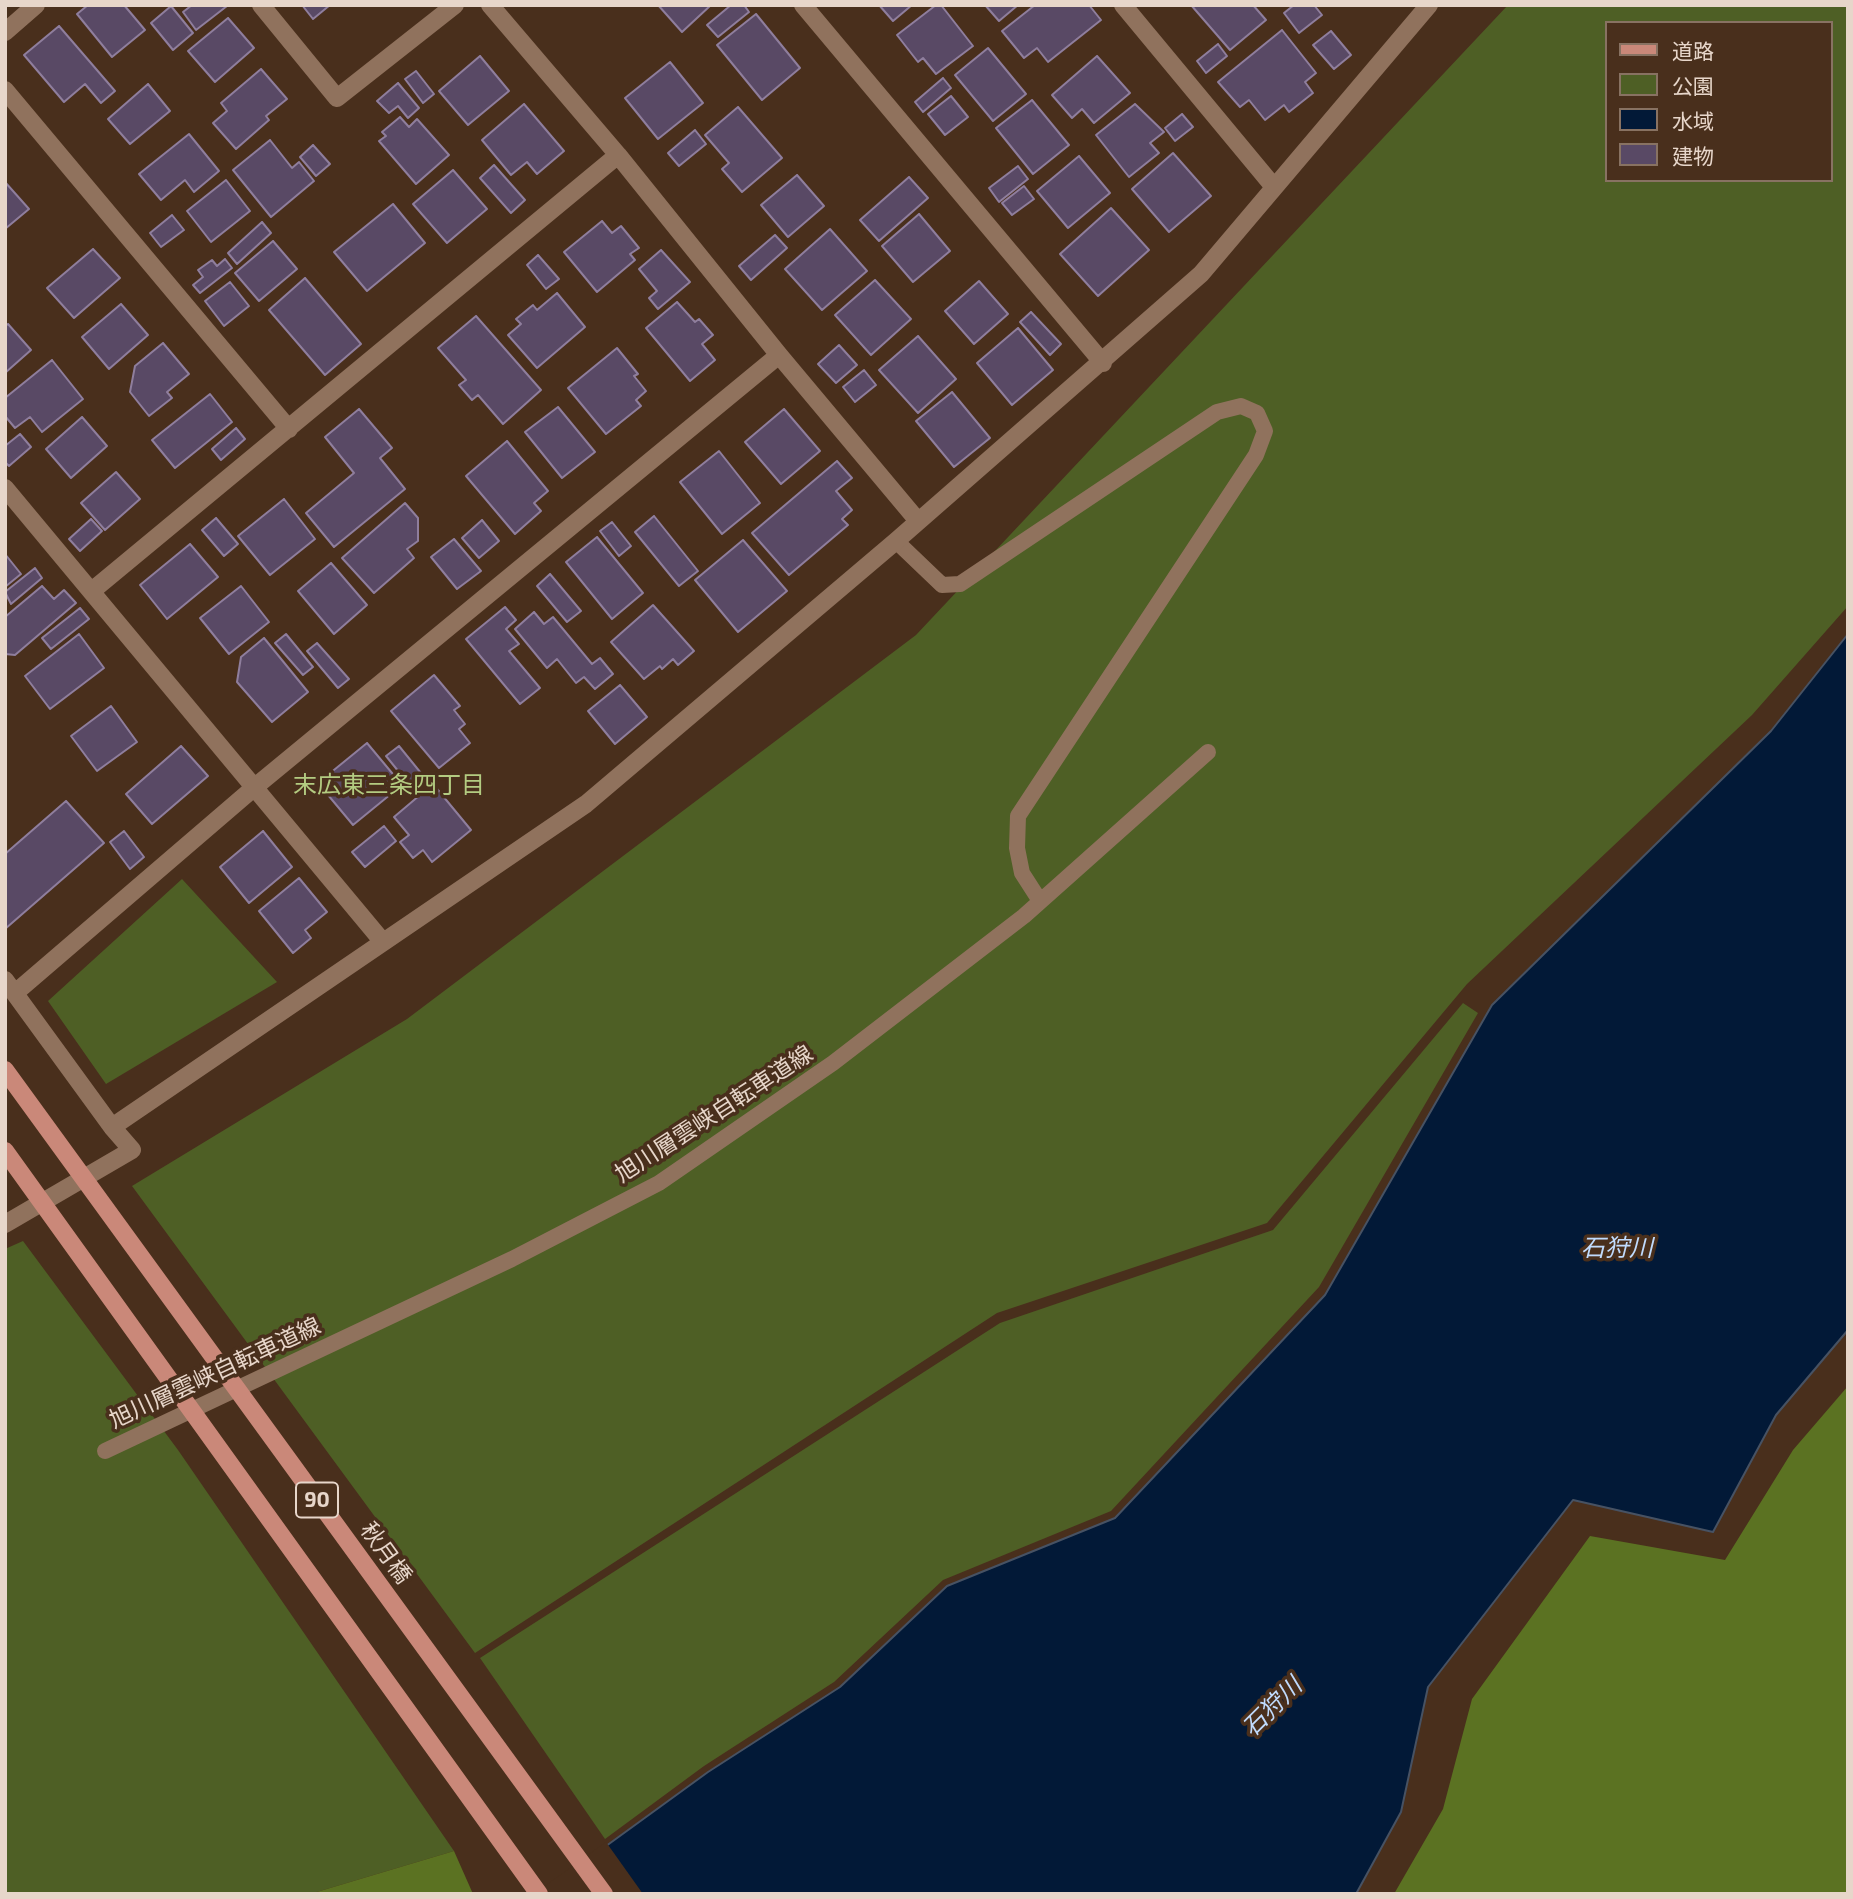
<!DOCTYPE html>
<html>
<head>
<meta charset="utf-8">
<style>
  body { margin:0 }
  #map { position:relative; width:1853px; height:1899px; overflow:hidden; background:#492f1c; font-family:"Exo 2","Noto Sans JP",sans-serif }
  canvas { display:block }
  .frame { position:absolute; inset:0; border:7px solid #e7d6ca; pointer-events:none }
  .legend { position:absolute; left:1605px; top:21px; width:228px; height:161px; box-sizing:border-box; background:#492f1c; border:2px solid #887262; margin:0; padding:9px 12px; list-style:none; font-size:21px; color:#e7d6ca }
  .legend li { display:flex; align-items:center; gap:14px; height:35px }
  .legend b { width:35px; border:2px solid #887262 }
</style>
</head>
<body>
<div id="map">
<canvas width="1853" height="1899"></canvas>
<div class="frame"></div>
<ul class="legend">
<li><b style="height:9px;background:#ca8879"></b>道路</li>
<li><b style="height:19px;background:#4e5f25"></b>公園</li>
<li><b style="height:19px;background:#021937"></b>水域</li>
<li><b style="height:19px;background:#594965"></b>建物</li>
</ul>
</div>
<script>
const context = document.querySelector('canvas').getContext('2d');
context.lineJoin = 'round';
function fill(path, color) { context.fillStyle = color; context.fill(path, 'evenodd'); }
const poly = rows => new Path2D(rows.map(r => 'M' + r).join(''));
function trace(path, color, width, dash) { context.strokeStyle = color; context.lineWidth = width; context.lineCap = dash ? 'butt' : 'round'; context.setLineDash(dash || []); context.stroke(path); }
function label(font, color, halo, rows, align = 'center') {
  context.font = font + ' "Exo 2","Noto Sans JP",sans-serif'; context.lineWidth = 7; context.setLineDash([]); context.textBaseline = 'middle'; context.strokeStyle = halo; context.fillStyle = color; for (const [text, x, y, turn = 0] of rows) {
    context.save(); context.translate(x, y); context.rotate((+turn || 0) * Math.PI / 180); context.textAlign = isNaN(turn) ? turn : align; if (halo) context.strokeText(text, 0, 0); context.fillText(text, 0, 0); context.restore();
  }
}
fill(poly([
  [1508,5,1848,5,1848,606,1752,715,1467,984,1267,1223,997,1313,475,1653,132,1186,407,1019,916,635],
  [1606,23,1830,23,1830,180,1606,180],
  [182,879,277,982,106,1084,48,1001],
  [1463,1003,1478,1013,1319,1287,1111,1511,943,1580,834,1682,704,1766,605,1839,480,1658,1000,1323,1273,1230],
  [23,1241,178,1450,454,1851,310,1894,5,1894,5,1249]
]), '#4e5f25');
fill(poly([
  [1848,1386,1848,1894,1394,1894,1443,1809,1472,1699,1590,1536,1725,1560,1793,1450],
  [454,1851,473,1894,310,1894]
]), '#5b7222');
const water = poly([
  [1848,634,1848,1330,1776,1415,1713,1532,1573,1500,1428,1687,1401,1812,1356,1894,540,1894,708,1772,840,1687,947,1586,1115,1518,1325,1295,1492,1005,1771,731,1848,634]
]);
fill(water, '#021937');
trace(water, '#475263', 2);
fill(poly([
  [606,1842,643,1894,536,1894,538,1891]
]), '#492f1c');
const building = poly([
  [88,5,124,5,145,30,112,57,77,14,88,5],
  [192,5,227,5,227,6,196,30,183,12,192,5],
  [302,5,330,5,313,19,302,5],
  [658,5,711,5,682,32,658,5],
  [731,5,744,5,749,12,718,37,707,25,731,5],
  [879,5,912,5,893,21,879,5],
  [936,5,941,5,973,46,936,74,923,58,918,62,897,35,936,5],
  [985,5,1018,5,999,21,985,5],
  [1035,5,1089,5,1101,20,1048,62,1037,48,1024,58,1002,31,1035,5],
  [1191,5,1253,5,1266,20,1230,50,1191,5],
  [1294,5,1314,5,1322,15,1299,33,1284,13,1294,5],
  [171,6,193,33,173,50,151,23,171,6],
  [756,14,800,68,762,100,717,45,756,14],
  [228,18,254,48,215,82,188,51,228,18],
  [59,26,115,91,101,103,85,84,64,102,24,55,59,26],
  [1282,30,1316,73,1305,82,1313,93,1289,112,1284,105,1265,120,1249,100,1240,107,1218,82,1282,30],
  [1331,31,1351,55,1334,69,1313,45,1331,31],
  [1218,44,1227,56,1206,73,1197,61,1218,44],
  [988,48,1026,94,993,121,955,75,988,48],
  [480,56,509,91,468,125,439,91,480,56],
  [1097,56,1130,93,1094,123,1082,109,1072,118,1052,95,1097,56],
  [670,62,703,103,658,139,625,98,670,62],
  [261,69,287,99,266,116,269,120,236,149,213,123,227,111,221,103,261,69],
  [416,71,434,94,423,103,405,79,416,71],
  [943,78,951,88,923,112,915,102,943,78],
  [398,83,419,108,408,118,398,106,389,113,377,101,398,83],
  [148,84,170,111,130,144,108,119,148,84],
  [951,96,968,117,945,135,928,114,951,96],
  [1032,100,1069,145,1033,174,996,128,1032,100],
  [524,104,564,151,537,174,527,162,511,175,482,140,524,104],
  [1135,104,1164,132,1150,143,1159,153,1129,177,1096,135,1135,104],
  [738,107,782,158,742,192,722,169,729,163,705,135,738,107],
  [1182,114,1193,127,1175,141,1165,128,1182,114],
  [400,117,409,127,417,119,449,155,416,184,379,141,386,136,382,132,400,117],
  [695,130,706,144,679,166,668,153,695,130],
  [189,134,219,171,194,192,185,180,161,200,139,174,189,134],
  [270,140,292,168,299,162,314,181,271,217,233,170,270,140],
  [313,145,330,164,316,176,300,157,313,145],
  [1173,153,1211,196,1169,232,1132,189,1173,153],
  [1079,156,1110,193,1068,228,1037,191,1079,156],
  [494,165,525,200,511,213,480,178,494,165],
  [1018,166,1028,179,999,202,989,188,1018,166],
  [453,170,487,209,447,243,413,204,453,170],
  [797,175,824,206,788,237,761,205,797,175],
  [909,177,928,198,879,241,860,220,909,177],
  [226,180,250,211,211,242,187,211,226,180],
  [5,182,29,209,5,229,5,182],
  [1024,186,1034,199,1012,215,1002,203,1024,186],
  [393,204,425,243,367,291,334,252,393,204],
  [1111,208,1149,250,1098,296,1060,254,1111,208],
  [919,214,950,251,913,282,882,246,919,214],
  [172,215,184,230,161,247,150,233,172,215],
  [602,221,612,233,621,226,639,248,630,254,635,260,597,292,564,252,602,221],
  [262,222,271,233,237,264,228,253,262,222],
  [830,229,867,271,822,310,785,269,830,229],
  [775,235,787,248,751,280,739,266,775,235],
  [273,241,297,269,259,301,235,273,273,241],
  [93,249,120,278,74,318,47,288,93,249],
  [661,250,690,282,658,309,649,298,657,291,639,269,661,250],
  [538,255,559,279,546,289,527,265,538,255],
  [225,259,232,268,200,293,193,285,203,277,198,270,212,260,217,266,225,259],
  [305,278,361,344,325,375,269,310,305,278],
  [875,280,911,319,871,355,835,315,875,280],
  [979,281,1008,314,974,344,945,311,979,281],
  [230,282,249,306,224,326,205,301,230,282],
  [557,293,585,327,537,368,508,335,521,324,516,319,533,305,537,310,557,293],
  [677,302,695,322,699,319,713,335,702,344,715,360,690,381,646,328,677,302],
  [121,304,148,335,109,369,82,337,121,304],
  [1031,312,1061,344,1050,355,1020,322,1031,312],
  [476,316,541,390,503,424,478,395,472,400,459,385,466,380,438,348,476,316],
  [8,324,31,350,5,373,5,326,8,324],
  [1018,328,1053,370,1012,405,977,363,1018,328],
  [918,336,956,379,918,413,879,370,918,336],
  [163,343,189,374,167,392,172,398,149,416,130,392,135,366,163,343],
  [839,345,857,365,836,383,818,364,839,345],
  [617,348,638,374,634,376,646,391,636,400,641,406,606,434,568,388,617,348],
  [52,360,83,399,42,432,30,417,15,428,5,416,5,398,52,360],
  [864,370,876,385,855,402,843,387,864,370],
  [952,392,990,438,954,467,916,421,952,392],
  [210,394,232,422,175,468,152,440,210,394],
  [558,407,595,452,562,478,525,432,558,407],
  [359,409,392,448,380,458,405,489,334,547,306,513,354,473,325,437,359,409],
  [784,409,820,451,781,484,745,442,784,409],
  [82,417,107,446,71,478,46,449,82,417],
  [236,428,245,439,221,460,212,449,236,428],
  [20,434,31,447,9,466,5,462,5,446,20,434],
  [507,441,548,491,534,503,541,511,515,534,466,476,507,441],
  [719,451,760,503,722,534,680,482,719,451],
  [837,461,852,478,836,491,852,510,842,519,848,525,789,575,752,533,837,461],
  [116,472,140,499,105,530,81,503,116,472],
  [284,499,315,539,270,575,238,536,284,499],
  [405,503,418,518,418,541,407,549,414,558,374,593,342,558,405,503],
  [654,516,698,571,679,586,635,532,654,516],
  [216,518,238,544,224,556,202,530,216,518],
  [91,519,102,531,80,551,69,539,91,519],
  [482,520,499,541,479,558,462,538,482,520],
  [612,522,631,546,619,556,600,531,612,522],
  [597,537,643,593,612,619,566,562,597,537],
  [454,539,481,571,457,589,431,557,454,539],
  [743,540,787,591,738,632,695,580,743,540],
  [190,544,218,577,167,619,140,585,190,544],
  [5,554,21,574,5,587,5,554],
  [331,563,367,605,334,634,298,591,331,563],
  [35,568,42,578,11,604,5,592,35,568],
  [550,574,581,611,567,622,537,586,550,574],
  [42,586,54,599,64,590,76,603,15,655,5,654,5,617,42,586],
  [241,586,269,622,229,654,200,618,241,586],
  [653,605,694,651,678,665,673,659,662,669,660,666,644,679,611,642,653,605],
  [505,607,516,620,506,629,519,644,509,651,540,688,520,704,466,639,505,607],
  [80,608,89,619,51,649,42,638,80,608],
  [534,612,544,624,553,617,592,664,600,658,613,674,595,689,584,677,576,683,557,659,547,668,515,629,534,612],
  [79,634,104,668,50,709,25,676,79,634],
  [286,634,313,667,303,675,275,643,286,634],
  [264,638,308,692,272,722,237,682,241,657,264,638],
  [317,643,349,679,338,688,307,651,317,643],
  [434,675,460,706,454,710,465,724,459,729,470,743,439,768,391,711,434,675],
  [620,685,647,717,615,744,588,711,620,685],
  [111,706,137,742,97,771,71,736,111,706],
  [367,743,402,785,353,825,318,783,367,743],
  [181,746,208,776,152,824,126,794,181,746],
  [399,746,429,783,416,793,386,756,399,746],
  [433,784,471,830,432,862,423,850,413,858,400,842,409,835,394,817,433,784],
  [66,801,104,843,5,929,5,854,66,801],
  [384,826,396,841,365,867,352,852,384,826],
  [124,831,144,857,130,869,110,842,124,831],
  [263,831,292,867,249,903,220,867,263,831],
  [299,878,327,912,305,930,311,938,293,953,259,911,299,878]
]);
fill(building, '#594965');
trace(building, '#8f7e9d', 2);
trace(poly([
  [896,541,942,585,960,584,1217,412,1241,406,1257,413,1265,431,1256,455,1018,816,1017,848,1022,873,1040,901],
  [105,1451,512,1259,659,1183,833,1063,1024,916,1208,752]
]), '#90725d', 16);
trace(poly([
  [261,5,337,98,455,5],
  [490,5,618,155,779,355,918,521],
  [803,5,1103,363],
  [1123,5,1274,187],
  [5,32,36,5],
  [5,90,289,429],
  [5,488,383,942],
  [93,590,618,155],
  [5,980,112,1127,586,804,896,541,1201,274,1429,5],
  [15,993,256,786,779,355],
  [5,1224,132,1150,112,1127]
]), '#90725d', 18);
trace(poly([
  [5,1070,604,1894],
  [5,1151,539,1894]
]), '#ca8879', 18);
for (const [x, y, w] of [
  [317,1500,42]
]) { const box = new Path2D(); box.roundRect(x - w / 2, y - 17.5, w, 35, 5); context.fillStyle = '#492f1c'; context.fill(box); trace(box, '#e7d6ca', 2); }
label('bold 21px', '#e7d6ca', null, [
  ["90",317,1500]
]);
label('23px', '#e7d6ca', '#492f1c', [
  ["旭川層雲峡自転車道線",714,1114,-33],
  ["旭川層雲峡自転車道線",215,1373,-25],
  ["秋月橋",386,1553,54]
]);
label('24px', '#b3cb81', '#492f1c', [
  ["末広東三条四丁目",389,785]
]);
label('italic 24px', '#c0dbfd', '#492f1c', [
  ["石狩川",1617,1248],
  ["石狩川",1272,1707,-45]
]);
</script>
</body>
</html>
